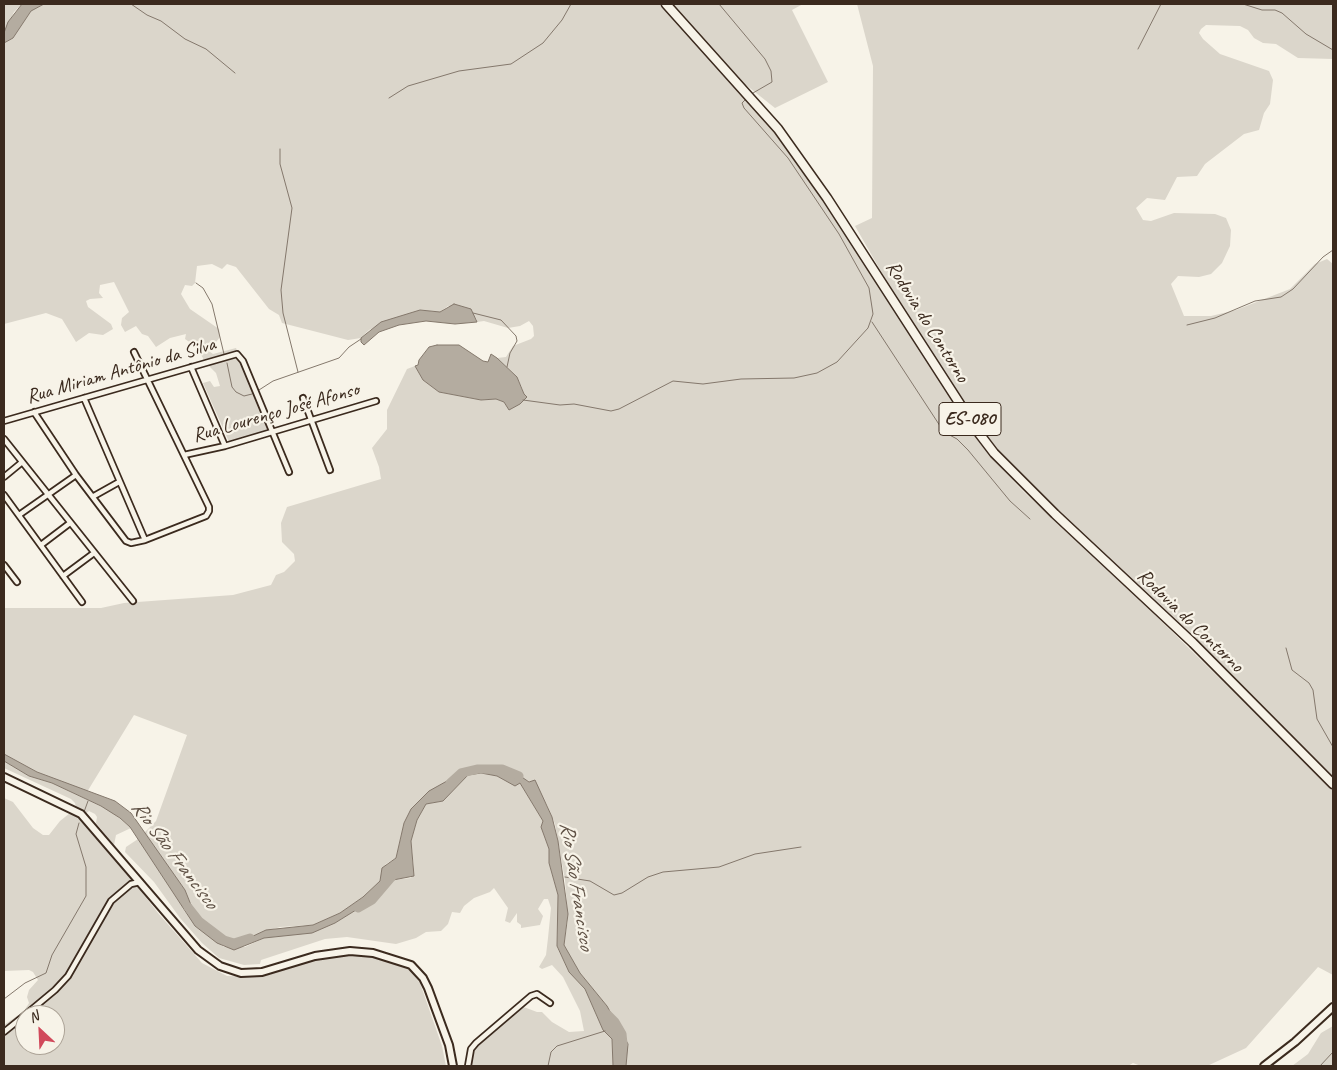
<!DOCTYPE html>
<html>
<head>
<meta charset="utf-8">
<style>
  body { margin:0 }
  #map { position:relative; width:1337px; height:1070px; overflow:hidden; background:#f7f3e8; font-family:Caveat,sans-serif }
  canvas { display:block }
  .frame { position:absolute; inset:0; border:5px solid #3b2a1e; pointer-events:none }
  .north { position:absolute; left:15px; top:1005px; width:50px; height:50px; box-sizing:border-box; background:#f7f3e8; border:1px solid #aca397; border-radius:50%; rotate:335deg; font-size:14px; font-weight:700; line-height:20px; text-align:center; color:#3b2a1e }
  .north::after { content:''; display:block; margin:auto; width:18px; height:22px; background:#d1495b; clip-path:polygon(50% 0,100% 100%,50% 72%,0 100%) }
</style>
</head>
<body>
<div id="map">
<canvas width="1337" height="1070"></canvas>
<div class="frame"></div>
<div class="north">N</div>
</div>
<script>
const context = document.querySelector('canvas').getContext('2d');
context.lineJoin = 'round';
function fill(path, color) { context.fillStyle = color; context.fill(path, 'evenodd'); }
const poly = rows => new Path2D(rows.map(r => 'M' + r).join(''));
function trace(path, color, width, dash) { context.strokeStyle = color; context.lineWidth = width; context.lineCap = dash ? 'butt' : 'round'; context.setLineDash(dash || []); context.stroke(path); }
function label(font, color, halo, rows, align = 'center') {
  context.font = font + ' Caveat,sans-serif'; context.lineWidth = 4.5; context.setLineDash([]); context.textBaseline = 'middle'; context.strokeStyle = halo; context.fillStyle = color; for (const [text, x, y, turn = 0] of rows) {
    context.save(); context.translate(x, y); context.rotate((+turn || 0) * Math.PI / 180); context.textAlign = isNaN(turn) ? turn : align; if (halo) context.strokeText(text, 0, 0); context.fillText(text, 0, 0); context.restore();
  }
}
fill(poly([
  [4,4,22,4,14,12,4,33],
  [44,4,660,4,771,124,812,180,981,444,997,464,1024,492,1156,616,1333,789,1333,975,1318,967,1246,1048,1207,1066,1141,1066,1133,1063,1128,1066,626,1066,627,1044,607,1006,580,973,564,945,568,919,565,880,555,824,547,805,532,782,525,780,517,772,482,767,465,771,445,782,417,803,404,823,396,858,386,864,380,881,363,897,340,913,313,925,280,927,248,937,234,945,228,945,216,937,197,920,185,890,144,833,156,821,187,735,134,715,87,792,37,772,5,755,4,608,101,608,124,603,233,595,271,585,276,575,284,572,295,561,294,554,282,542,281,523,287,507,381,479,379,467,372,448,387,429,387,410,407,369,415,366,423,380,439,392,481,400,496,399,504,402,509,409,513,408,524,395,522,388,517,377,497,358,506,357,513,346,531,339,534,336,533,326,529,321,520,326,508,328,484,321,477,322,476,318,448,306,440,312,420,310,369,330,361,338,348,340,282,323,279,315,269,309,236,267,227,264,222,269,212,264,197,266,195,283,192,286,185,285,181,294,190,309,219,329,220,337,209,351,213,354,236,348,269,432,230,444,203,383,210,381,214,387,220,386,216,373,209,366,204,365,203,358,195,346,185,339,186,334,170,338,156,347,148,336,142,334,136,326,125,332,121,325,122,318,129,312,114,282,100,285,99,293,103,298,90,299,86,301,88,307,111,324,113,329,103,335,89,333,76,342,62,319,46,313,4,324,4,43,13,38,31,11],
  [672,4,803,4,792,10,828,82,775,108,741,81],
  [857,4,1333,4,1333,59,1298,58,1276,44,1263,43,1254,38,1248,30,1240,26,1206,25,1201,29,1199,33,1203,39,1220,54,1269,71,1273,80,1270,104,1264,113,1259,130,1244,134,1205,164,1197,176,1177,177,1165,200,1147,198,1136,208,1143,220,1151,221,1174,213,1215,214,1226,218,1231,230,1230,246,1222,263,1211,274,1199,277,1178,276,1171,284,1184,316,1211,316,1236,310,1290,289,1315,264,1327,259,1333,264,1333,777,1009,465,969,411,886,280,855,226,872,218,873,66],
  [4,761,29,776,52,783,111,811,131,828,116,835,114,845,96,823,97,817,95,814,89,811,85,814,76,808,75,803,71,799,4,768],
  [481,773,497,776,515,785,520,783,543,821,543,832,549,849,549,863,558,895,557,947,569,972,585,989,603,1030,612,1039,613,1066,471,1066,475,1049,521,1006,537,1012,542,1012,552,1022,569,1032,584,1031,580,1011,563,977,552,965,542,969,539,967,546,955,548,938,551,908,548,899,544,899,538,909,543,916,540,925,521,928,521,925,517,922,517,913,510,923,505,921,508,908,494,888,490,892,474,898,464,906,460,913,452,912,448,924,441,931,426,932,416,938,396,944,347,937,325,939,261,960,260,964,244,965,219,958,202,943,180,918,154,882,125,852,126,847,138,839,195,926,224,947,245,947,264,938,315,930,335,923,364,905,385,884,392,880,411,878,414,869,411,841,417,820,426,804,443,801,468,775],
  [4,798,13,802,33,828,43,835,49,835,60,821,70,813,80,818,91,827,158,913,202,963,227,976,260,977,324,955,354,952,406,966,420,983,442,1046,446,1066,4,1066,4,1025,24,1011,29,1003,27,997,29,990,38,980,33,972,29,970,4,971],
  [25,1015,55,1015,55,1045,25,1045],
  [1333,1026,1333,1066,1292,1066,1308,1054,1321,1033]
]), '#dbd6cb');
const water = poly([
  [22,4,44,4,31,11,13,38,4,43,4,33,8,22,22,4],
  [454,304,471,309,477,322,455,324,426,321,399,325,379,332,364,345,361,342,361,338,381,322,420,310,440,312,454,304],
  [437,345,459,345,483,361,488,362,491,354,497,358,517,377,524,394,527,397,520,404,509,410,504,402,496,399,481,400,439,392,423,380,415,366,418,365,419,360,429,347,437,345],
  [4,754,37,772,115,801,131,813,185,890,197,920,228,945,234,945,266,930,313,925,340,913,363,897,380,881,382,868,396,858,404,823,411,809,429,791,465,771,476,767,513,771,529,782,535,780,552,817,558,841,568,914,564,945,580,973,607,1006,628,1044,626,1066,613,1066,612,1039,603,1030,585,989,569,972,557,946,558,895,549,863,549,849,541,827,543,821,520,783,515,786,497,776,481,773,468,775,443,801,426,804,417,820,411,841,414,876,393,880,385,884,364,905,335,923,312,933,264,938,234,950,217,943,195,926,130,827,120,818,101,806,52,783,29,776,4,761,4,754]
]);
fill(water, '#b4aca0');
trace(water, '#84786c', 1);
trace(poly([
  [131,4,147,15,161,21,185,39,206,49,235,73],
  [719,4,765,59,771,71,772,82,753,93],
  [1243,4,1262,10,1275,10,1282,13,1306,34,1333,50],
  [1138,49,1161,4],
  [389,98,408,86,459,71,511,64,543,43,562,20,571,4],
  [280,149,280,164,292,208,281,290,283,313,298,372],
  [196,283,203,288,212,304,224,354],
  [473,313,501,320,516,336,517,341,510,353,507,367],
  [872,322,944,432,957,439,968,450,1010,501,1030,519],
  [1187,325,1215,318,1255,301,1281,297,1293,289,1323,257,1333,250],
  [227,363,232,387,236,392,244,396,252,394],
  [259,390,273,381,339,358,349,347,361,339],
  [523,400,560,405,574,404,611,411,619,409,673,381,703,384,741,379,794,378,817,373,837,362,868,328,873,314,869,288,839,234,788,158,744,108,742,103,746,99],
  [1286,648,1292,670,1309,683,1313,690,1317,719,1333,747],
  [84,812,88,801],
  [565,877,590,881,614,895,622,893,648,877,663,872,719,867,755,854,801,847],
  [4,999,25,983,46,973,52,955,86,896,86,867,76,834,79,823],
  [548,1066,551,1052,557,1046,605,1031],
  [1320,1066,1333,1052]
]), '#84786c', 1);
trace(poly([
  [450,783,461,773,478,769,502,769,519,776],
  [188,907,199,921,224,940,234,943,250,938],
  [358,908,372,900,395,873],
  [607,1014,615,1022,622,1034,623,1044,619,1066]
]), '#b4aca0', 9);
const street = poly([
  [191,367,225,446],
  [84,398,145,540],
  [303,398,330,470],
  [34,412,76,475,126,541,131,543,145,540,206,516,209,511,209,507,134,352],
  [4,421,237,354,243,361,289,472],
  [4,439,133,601],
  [184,455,225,446,376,401],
  [4,477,21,463],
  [4,495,82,602],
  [94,496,119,482],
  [19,515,76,475],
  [41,545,70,523],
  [4,565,17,582],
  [63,576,94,553],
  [25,1015,55,990,68,976,111,901,131,884,140,882],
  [4,1032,25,1015],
  [468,1066,471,1049,476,1043,531,996,537,994,550,1003]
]);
const secondary = poly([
  [4,777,81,814,198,950,220,966,241,973,262,972,315,956,350,951,373,953,411,965,423,978,428,988,449,1045,453,1066],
  [1264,1066,1295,1042,1333,1007]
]);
const primary = poly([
  [666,4,778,129,827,198,978,432,994,453,1055,514,1193,643,1333,784]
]);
trace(street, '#3b2a1e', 8);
trace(secondary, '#3b2a1e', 10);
trace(primary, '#3b2a1e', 11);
trace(street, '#f7f3e8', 4.5);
trace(secondary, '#f7f3e8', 6);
trace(primary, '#f7f3e8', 8);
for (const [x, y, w] of [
  [970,419,62]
]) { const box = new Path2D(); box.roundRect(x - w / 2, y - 16.5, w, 33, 4); context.fillStyle = '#f7f3e8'; context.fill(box); trace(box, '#3b2a1e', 1); }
label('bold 19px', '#3b2a1e', null, [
  ["ES-080",970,419]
]);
label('20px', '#3b2a1e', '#f7f3e8', [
  ["Rodovia do Contorno",927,322,58],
  ["Rua Miriam Antônio da Silva",121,371,-16],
  ["Rua Lourenço José Afonso",276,413,-16],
  ["Rodovia do Contorno",1190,621,44]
]);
label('italic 21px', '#5f5145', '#f7f3e8', [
  ["Rio São Francisco",174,855,53],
  ["Rio São Francisco",576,886,81]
]);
</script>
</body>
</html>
